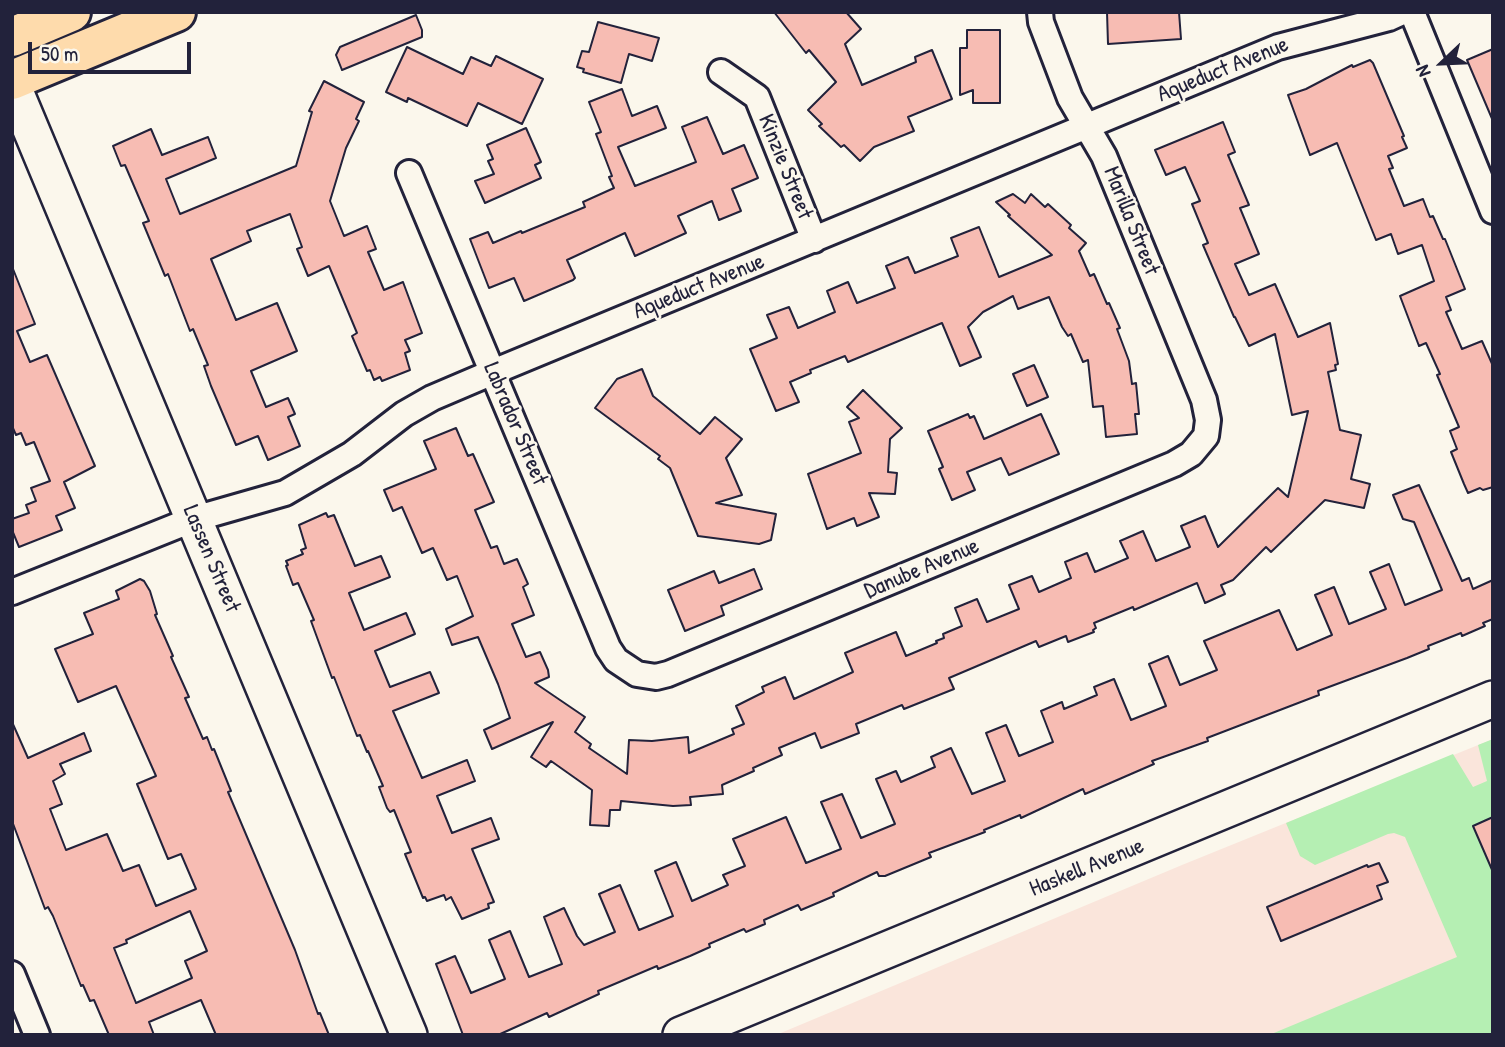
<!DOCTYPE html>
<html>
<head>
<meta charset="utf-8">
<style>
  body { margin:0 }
  #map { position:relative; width:1505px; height:1047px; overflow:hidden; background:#fbf7ec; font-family:"Patrick Hand",sans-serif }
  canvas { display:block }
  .frame { position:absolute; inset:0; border:14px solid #22223b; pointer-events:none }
  .north { position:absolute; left:1407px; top:28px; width:70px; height:70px; -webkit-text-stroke:5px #fbf7ec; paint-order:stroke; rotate:247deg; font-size:19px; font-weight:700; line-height:28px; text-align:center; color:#22223b }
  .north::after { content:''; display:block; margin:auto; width:24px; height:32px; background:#22223b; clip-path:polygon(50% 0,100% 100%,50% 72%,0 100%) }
  .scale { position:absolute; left:28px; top:42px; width:163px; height:32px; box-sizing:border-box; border:4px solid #22223b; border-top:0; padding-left:9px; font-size:21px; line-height:24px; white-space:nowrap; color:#22223b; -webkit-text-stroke:5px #fbf7ec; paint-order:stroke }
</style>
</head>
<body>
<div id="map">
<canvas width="1505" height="1047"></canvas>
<div class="frame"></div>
<div class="north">N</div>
<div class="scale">50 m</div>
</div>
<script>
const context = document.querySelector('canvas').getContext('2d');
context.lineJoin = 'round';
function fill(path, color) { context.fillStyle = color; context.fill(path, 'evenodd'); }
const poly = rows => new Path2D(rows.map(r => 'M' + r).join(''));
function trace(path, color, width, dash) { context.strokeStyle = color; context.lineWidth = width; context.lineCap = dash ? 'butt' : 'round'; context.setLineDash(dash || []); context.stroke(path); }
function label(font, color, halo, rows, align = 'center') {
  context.font = font + ' "Patrick Hand",sans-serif'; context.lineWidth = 5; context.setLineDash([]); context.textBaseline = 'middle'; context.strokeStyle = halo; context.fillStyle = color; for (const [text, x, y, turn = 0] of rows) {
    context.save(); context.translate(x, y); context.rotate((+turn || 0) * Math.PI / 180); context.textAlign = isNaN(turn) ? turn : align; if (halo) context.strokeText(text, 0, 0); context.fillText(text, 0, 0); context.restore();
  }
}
fill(poly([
  [1493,739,1493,1035,776,1035,1182,865]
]), '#fae5db');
fill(poly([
  [1493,739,1493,823,1490,818,1473,826,1493,846,1493,1035,1269,1035,1457,957,1405,837,1394,833,1388,834,1315,865,1300,856,1286,823,1453,754,1473,787,1487,781,1478,745]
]), '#b5efb3');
const building = poly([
  [774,12,846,12,861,29,845,44,862,85,916,62,915,57,932,50,952,99,908,117,914,131,874,147,860,161,844,145,841,147,819,126,822,124,808,110,836,82,809,50,806,53,774,12],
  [1107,12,1179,12,1181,39,1108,44,1107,12],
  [416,15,422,30,422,37,342,70,336,55,340,47,416,15],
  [598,22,659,38,652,61,629,54,621,83,583,72,584,69,577,67,582,51,589,52,598,22],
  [967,30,1000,30,1000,103,973,103,973,90,960,95,960,48,967,48,967,30],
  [407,47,463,74,471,57,491,66,496,56,543,79,522,124,478,103,467,126,408,98,407,102,386,92,407,47],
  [1493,49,1493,121,1467,60,1493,49],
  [1370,60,1373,63,1404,136,1402,137,1407,148,1388,156,1393,168,1389,169,1404,206,1423,199,1430,217,1433,216,1443,239,1445,239,1465,289,1446,297,1451,310,1446,312,1462,349,1482,341,1493,366,1493,487,1483,490,1480,488,1468,493,1464,484,1451,452,1457,449,1450,431,1459,427,1437,375,1440,374,1426,343,1419,346,1400,296,1434,281,1422,245,1398,254,1391,234,1376,240,1337,143,1310,155,1288,95,1306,89,1352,65,1353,67,1370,60],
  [324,81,364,102,356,119,359,121,346,148,330,201,344,236,367,226,376,249,368,252,384,290,403,282,422,333,405,340,410,351,405,353,410,370,382,381,380,377,374,380,370,370,367,371,352,336,357,333,329,266,308,276,297,249,302,247,290,214,247,231,251,241,211,259,236,320,277,303,297,351,251,371,266,407,288,398,295,414,288,417,300,446,268,460,258,436,236,445,211,386,204,366,208,365,193,329,190,331,168,274,165,276,143,223,149,221,125,165,121,166,113,146,151,129,162,155,208,137,216,158,166,179,180,214,296,166,312,112,309,111,324,81],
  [622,89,632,116,657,106,666,128,618,147,635,186,696,162,682,127,707,117,723,154,744,145,758,178,732,189,741,211,719,220,712,201,678,216,686,233,635,256,625,233,567,260,575,278,573,280,524,301,514,278,489,288,470,239,488,232,493,243,521,231,522,233,585,207,583,202,614,188,609,177,612,176,596,134,601,132,589,102,622,89],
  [1223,122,1235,152,1228,155,1249,205,1240,208,1259,254,1235,264,1249,295,1275,284,1298,337,1330,323,1338,364,1335,365,1336,370,1328,372,1340,430,1361,435,1351,479,1370,484,1364,508,1325,500,1271,552,1266,547,1233,580,1221,585,1225,594,1205,603,1197,583,1134,610,1133,607,1094,623,1096,628,1093,630,1094,632,1068,642,1066,636,1039,647,1036,641,949,678,954,689,904,709,902,705,856,724,859,733,821,748,815,733,779,748,782,755,753,768,754,771,722,785,723,794,690,797,691,805,673,806,621,801,620,810,610,810,609,826,590,825,592,790,551,761,546,767,531,757,553,722,492,749,484,730,510,718,498,684,478,637,452,645,446,629,473,616,457,576,447,580,433,548,422,553,402,507,393,511,384,490,436,469,424,441,456,428,468,456,473,454,494,502,475,510,491,548,497,546,504,564,517,559,528,584,523,587,534,615,512,624,526,657,540,652,548,670,549,677,535,683,585,717,575,732,591,744,589,748,627,774,629,740,652,741,688,737,689,753,734,734,732,729,744,724,736,706,764,692,762,687,785,677,794,699,853,672,845,653,896,632,906,656,937,643,936,641,944,638,943,634,962,626,955,608,977,599,987,622,1019,609,1009,585,1032,576,1039,592,1071,578,1065,562,1087,553,1095,572,1128,558,1120,541,1143,531,1156,561,1190,547,1181,526,1205,516,1218,547,1278,488,1288,497,1308,411,1292,415,1275,334,1249,346,1235,317,1234,317,1203,245,1208,243,1192,204,1200,201,1185,167,1166,175,1155,150,1223,122],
  [526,128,541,162,535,165,541,178,485,203,475,181,494,174,488,161,493,159,487,145,526,128],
  [1013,194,1025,203,1031,194,1045,207,1048,204,1071,225,1069,228,1086,243,1079,251,1090,276,1094,274,1107,304,1109,303,1120,328,1117,329,1129,361,1132,384,1136,383,1139,414,1135,414,1137,434,1106,437,1103,406,1093,407,1088,360,1083,362,1071,334,1068,336,1062,327,1049,297,1018,309,1013,296,983,312,968,327,981,357,960,366,942,323,848,362,845,356,810,370,811,373,790,382,799,402,776,411,750,349,777,338,767,315,789,307,798,328,835,312,827,291,848,282,857,303,895,288,886,266,908,257,915,273,958,256,951,238,979,227,999,277,1052,255,1008,216,1010,215,996,202,1013,194],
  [13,269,35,324,17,331,30,362,47,355,95,466,64,482,75,508,56,516,62,530,19,547,12,530,12,519,29,513,26,505,36,501,31,488,50,481,34,442,26,445,21,433,16,435,12,426,13,269],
  [1034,365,1048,397,1027,406,1013,374,1034,365],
  [642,369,653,396,700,434,715,417,742,439,726,458,742,495,716,503,776,514,771,540,759,544,698,536,670,468,658,459,660,456,595,408,617,379,642,369],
  [863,390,902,428,890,439,888,472,897,473,895,494,869,493,879,517,857,526,854,518,827,529,808,474,861,453,849,422,859,418,847,407,863,390],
  [968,414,970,418,974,416,984,439,1041,414,1059,454,1009,475,1001,458,967,472,975,490,952,500,939,469,943,467,928,431,968,414],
  [1419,485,1462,581,1469,578,1473,589,1493,580,1493,619,1483,623,1485,626,1462,636,1461,633,1428,646,1429,649,1407,658,1318,691,1319,695,1207,738,1208,741,1152,761,1154,764,1085,794,1083,789,1021,818,1020,815,984,830,985,832,929,853,931,857,885,876,879,876,877,872,833,893,834,896,801,910,798,905,764,920,765,924,746,932,744,929,709,944,710,947,690,956,658,969,657,966,598,991,599,994,549,1017,547,1013,498,1035,463,1035,436,964,455,956,471,993,505,979,489,940,510,931,529,977,562,964,544,917,564,908,577,936,584,945,615,932,599,894,620,885,639,930,673,916,655,871,676,862,692,901,728,885,723,875,745,866,733,839,786,817,806,863,841,849,821,802,842,794,861,838,895,824,876,779,896,771,901,782,935,767,931,757,951,748,972,794,1005,781,986,733,1006,725,1019,756,1053,742,1041,711,1062,702,1064,709,1097,695,1094,687,1114,679,1131,720,1166,706,1149,664,1168,656,1180,685,1217,670,1204,641,1279,610,1297,650,1332,635,1315,595,1334,587,1349,624,1386,609,1370,572,1389,564,1405,605,1442,590,1414,522,1403,519,1393,495,1419,485],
  [326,513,328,517,334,515,355,566,381,556,390,577,349,593,364,630,406,613,415,634,375,651,390,687,430,672,439,693,393,711,422,778,467,760,475,781,437,796,452,833,491,818,499,839,472,849,494,902,488,904,489,908,462,919,451,897,446,900,444,895,427,901,425,897,423,898,405,854,411,852,394,810,390,812,387,808,379,787,383,786,368,751,367,752,360,735,357,736,334,677,332,678,311,621,314,620,298,583,293,585,286,566,288,565,286,561,303,554,301,550,306,548,299,525,326,513],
  [754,569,762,589,721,606,724,615,685,631,668,590,714,571,719,583,754,569],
  [140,579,144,581,150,591,157,614,155,615,173,656,171,657,189,697,185,698,203,739,207,737,212,750,214,749,231,791,228,792,295,950,318,1014,320,1013,329,1035,216,1035,201,1000,149,1022,154,1035,109,1035,94,1000,90,1001,83,985,81,986,53,916,48,907,45,909,12,821,12,722,28,758,84,733,91,751,60,764,65,774,53,781,62,804,50,809,66,850,107,834,123,871,139,865,156,906,196,889,181,854,168,859,137,784,156,776,116,686,78,702,55,649,93,634,84,613,119,599,116,591,140,579],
  [190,911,207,951,185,961,192,978,136,1003,114,948,127,943,126,940,190,911],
  [1493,817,1493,872,1473,826,1493,817],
  [1379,863,1388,882,1377,886,1382,899,1281,941,1267,907,1367,865,1368,867,1379,863]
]);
fill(building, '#f7bcb3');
trace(building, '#22223b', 2);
const minor = poly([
  [1412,12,1493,211],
  [721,72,757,97,814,240],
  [409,173,608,648,616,660,637,674,656,677,668,674,1174,464,1191,454,1206,436,1208,420,1204,400,1104,156,1070,98,1041,22,1040,12],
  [12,592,194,519,285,493,352,454,404,414,432,398,493,372,1278,47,1389,18,1402,12],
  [12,974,37,1035]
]);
const secondary = poly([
  [12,84,409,1035],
  [681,1035,1493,699]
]);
const motorway = poly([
  [12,37,71,12],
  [12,80,176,12]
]);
trace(minor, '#22223b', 30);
trace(secondary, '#22223b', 40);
trace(motorway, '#22223b', 44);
trace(minor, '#fbf7ec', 24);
trace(secondary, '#fbf7ec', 35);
trace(motorway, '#fedbac', 38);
label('23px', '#22223b', '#fbf7ec', [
  ["Aqueduct Avenue",1223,70,-22],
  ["Kinzie Street",785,167,68],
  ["Marilla Street",1131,221,68],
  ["Aqueduct Avenue",699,287,-22],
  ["Labrador Street",515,424,67],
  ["Lassen Street",211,559,67],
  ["Danube Avenue",922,569,-23],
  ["Haskell Avenue",1087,868,-22]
]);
</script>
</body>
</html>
